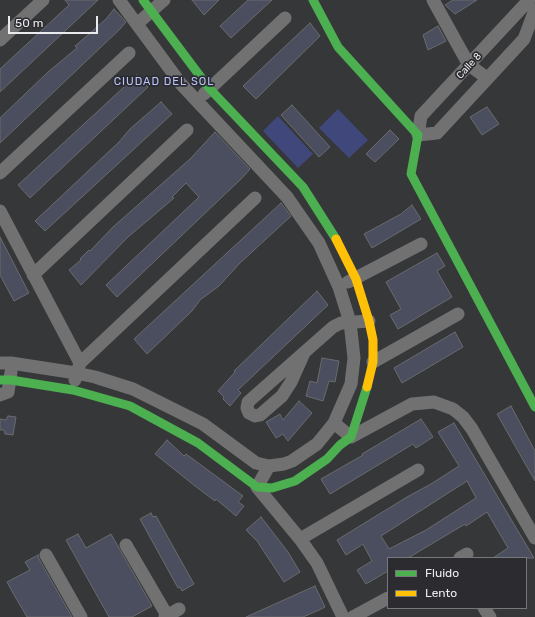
<!DOCTYPE html>
<html>
<head>
<meta charset="utf-8">
<style>
  body { margin:0 }
  #map { position:relative; width:535px; height:617px; overflow:hidden; background:#363739; font-family:Rubik,sans-serif }
  canvas { display:block }
  .legend { position:absolute; left:387px; top:557px; width:140px; height:52px; box-sizing:border-box; background:#2b2b30; border:1px solid #77787c; margin:0; padding:5px 7px; list-style:none; font-size:12px; color:#eaebee }
  .legend li { display:flex; align-items:center; gap:8px; height:20px }
  .legend b { width:20px; border:1px solid #77787c }
  .scale { position:absolute; left:8px; top:16px; width:90px; height:18px; box-sizing:border-box; border:2px solid #eaebee; border-top:0; padding-left:5px; font-size:12px; line-height:14px; white-space:nowrap; color:#eaebee; -webkit-text-stroke:3px #2b2b30; paint-order:stroke }
</style>
</head>
<body>
<div id="map">
<canvas width="535" height="617"></canvas>
<ul class="legend">
<li><b style="height:5px;background:#4caf50"></b>Fluido</li>
<li><b style="height:5px;background:#ffc107"></b>Lento</li>
</ul>
<div class="scale">50 m</div>
</div>
<script>
const context = document.querySelector('canvas').getContext('2d');
context.lineJoin = 'round';
function fill(path, color) { context.fillStyle = color; context.fill(path, 'evenodd'); }
const poly = rows => new Path2D(rows.map(r => 'M' + r).join(''));
function trace(path, color, width, dash) { context.strokeStyle = color; context.lineWidth = width; context.lineCap = dash ? 'butt' : 'round'; context.setLineDash(dash || []); context.stroke(path); }
function label(font, color, halo, rows, align = 'center') {
  context.font = font + ' Rubik,sans-serif'; context.lineWidth = 3.5; context.setLineDash([]); context.textBaseline = 'middle'; context.strokeStyle = halo; context.fillStyle = color; for (const [text, x, y, turn = 0] of rows) {
    context.save(); context.translate(x, y); context.rotate((+turn || 0) * Math.PI / 180); context.textAlign = isNaN(turn) ? turn : align; if (halo) context.strokeText(text, 0, 0); context.fillText(text, 0, 0); context.restore();
  }
}
fill(poly([
  [338,109,368,140,349,158,319,128],
  [278,116,313,154,298,168,263,131]
]), '#40477a');
const building = poly([
  [65,0,98,0,0,92,0,69,69,5,65,0],
  [192,0,219,0,204,15,192,0],
  [248,0,272,0,231,38,220,26,248,0],
  [453,0,477,0,455,14,445,5,453,0],
  [114,9,126,22,120,29,0,143,0,118,48,72,77,48,75,46,81,41,106,19,114,9],
  [310,23,320,36,256,99,243,86,310,23],
  [438,26,446,41,428,50,423,35,438,26],
  [137,75,148,87,30,198,18,185,137,75],
  [161,102,172,114,45,231,35,221,119,142,130,129,161,102],
  [292,105,330,147,319,157,281,115,292,105],
  [487,107,499,124,482,135,470,117,487,107],
  [390,130,399,139,375,162,366,154,390,130],
  [215,132,250,169,242,178,117,297,106,285,199,197,186,183,172,197,174,198,128,237,81,285,69,270,81,260,80,259,89,250,90,251,113,227,190,159,215,132],
  [281,203,291,216,240,263,219,286,200,300,192,311,147,354,134,339,281,203],
  [412,205,421,219,372,248,364,234,401,214,412,205],
  [0,237,29,293,14,301,0,275,0,237],
  [437,253,445,266,437,271,452,297,398,329,390,315,401,309,386,282,437,253],
  [317,291,328,305,238,390,241,393,230,406,223,399,224,397,218,391,235,372,234,371,317,291],
  [455,332,463,347,402,383,394,368,455,332],
  [322,358,339,361,335,382,329,381,323,401,306,396,310,381,317,383,322,358],
  [299,401,312,413,288,441,283,434,276,438,266,422,280,414,283,420,299,401],
  [511,406,535,451,535,481,497,414,511,406],
  [8,416,16,417,13,435,5,434,4,430,0,430,0,419,6,420,8,416],
  [421,419,433,437,416,448,413,444,330,494,321,479,363,455,362,454,421,419],
  [454,423,534,558,493,558,508,548,487,512,466,526,465,524,408,558,388,558,388,571,366,584,357,570,372,561,363,544,346,555,337,540,407,497,431,484,459,466,438,432,454,423],
  [467,481,476,498,426,530,389,549,381,536,467,481],
  [167,440,184,456,186,454,243,496,238,502,244,506,236,516,216,499,215,501,195,486,155,454,167,440],
  [151,513,153,517,156,516,194,584,182,591,180,587,178,588,140,519,151,513],
  [261,517,288,552,300,572,284,582,257,541,246,530,261,517],
  [78,534,86,548,111,534,152,606,132,617,109,617,66,540,78,534],
  [38,555,39,559,72,617,27,617,13,593,7,582,30,570,25,562,38,555],
  [315,586,325,607,319,610,303,617,246,617,315,586]
]);
fill(building, '#4b4e5e');
trace(building, '#6a6b6d', 1);
trace(poly([
  [433,0,469,65,487,78],
  [529,0,421,116,418,135,437,133,524,39,535,10],
  [137,24,164,0],
  [0,40,43,0],
  [204,94,285,18],
  [0,173,129,53],
  [0,211,80,363],
  [33,275,187,130],
  [348,282,421,244],
  [304,353,291,382,282,396,260,415,255,416,249,413,247,408,248,402,333,327,341,323,369,321],
  [373,362,458,314],
  [0,363,11,363,76,373,95,377,133,389,203,424,256,463,269,466,284,464,292,461,317,444,334,423,351,384,354,358,350,322,339,287,319,243,287,197,181,84,119,0],
  [75,380,80,363,255,198],
  [0,395,8,392,11,372],
  [334,423,351,437,412,404,434,402,453,409,463,417,472,429,535,538],
  [269,466,257,487,300,539,317,563,343,617],
  [300,539,418,470],
  [126,545,168,617],
  [46,555,81,617],
  [460,558,467,554],
  [484,608,490,617],
  [165,617,179,609],
  [353,617,388,598]
]), '#717172', 13);
trace(poly([
  [143,0,209,88,303,187,336,239],
  [313,0,338,47,418,135,411,174,535,407],
  [0,380,11,380,73,390,130,406,198,443,257,487,272,488,295,481,327,459,340,445,351,437,367,387]
]), '#4caf50', 9);
trace(poly([
  [336,239,356,279,369,321,373,340,373,362,367,387]
]), '#ffc107', 9);
label('10px', '#eaebee', '#2b2b30', [
  ["Calle 8",469,66,-47]
]);
context.letterSpacing = '1px';
label('11px', '#bbc6ff', '#2b2b30', [
  ["CIUDAD DEL SOL",164,82]
]);
context.letterSpacing = '0px';
</script>
</body>
</html>
